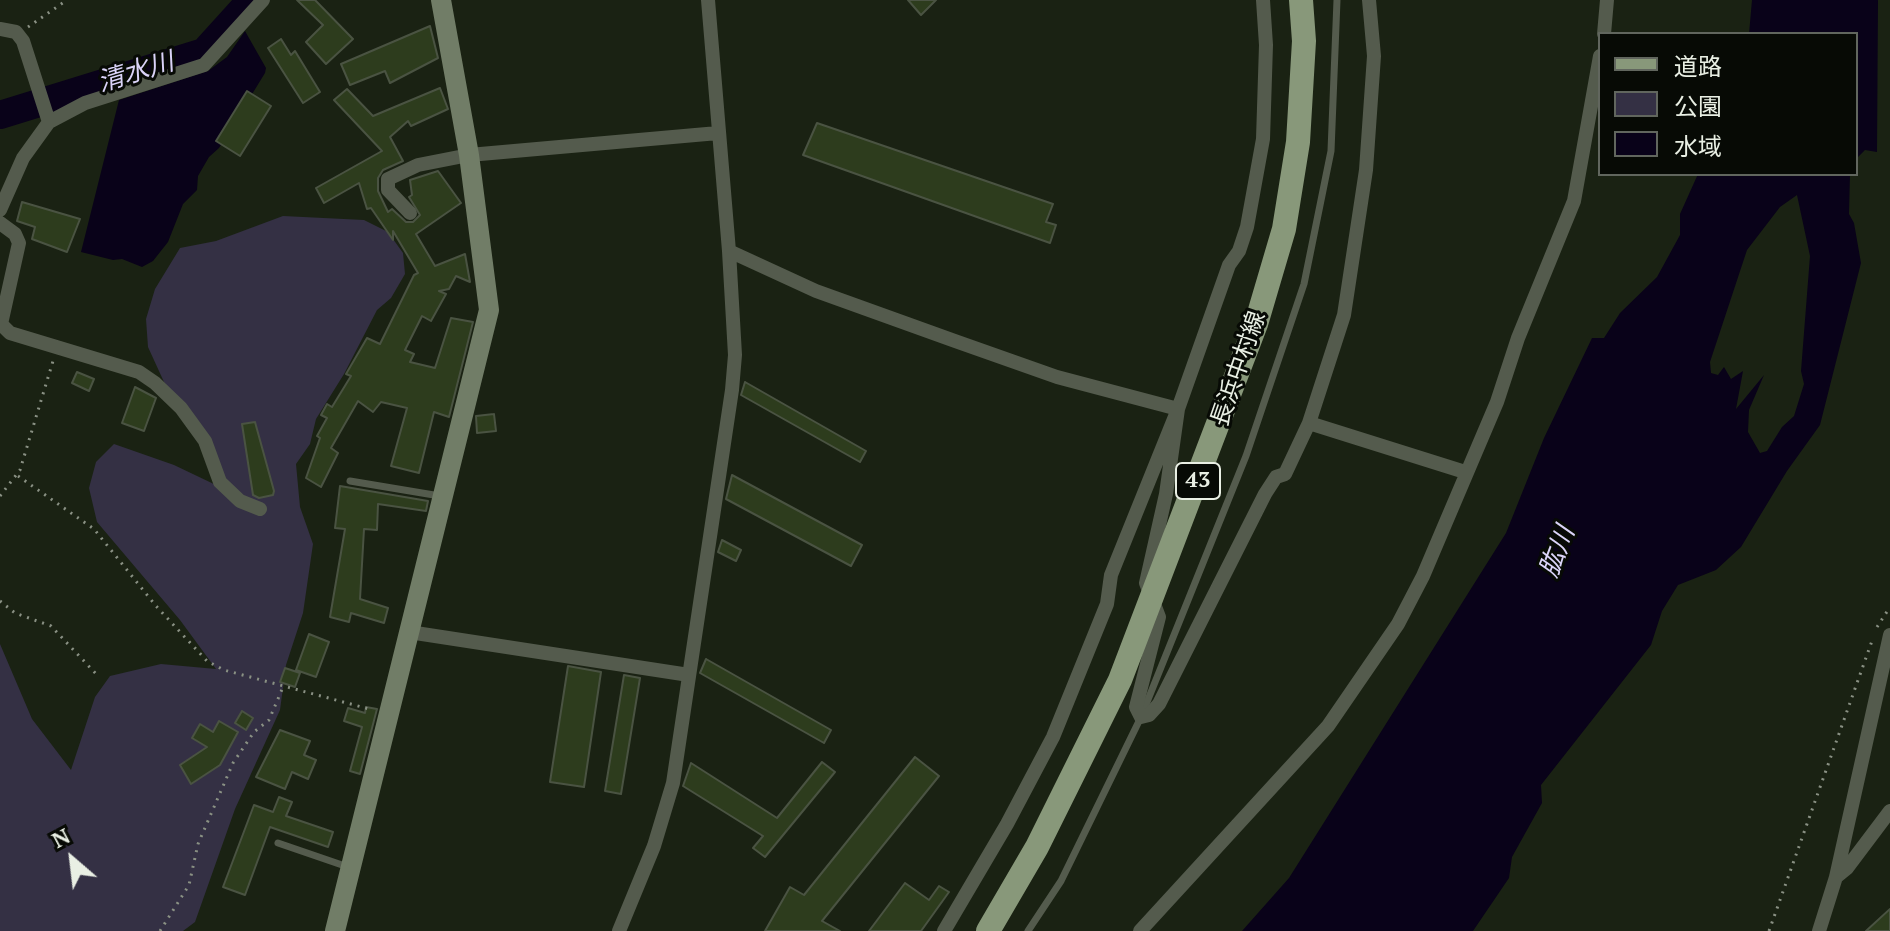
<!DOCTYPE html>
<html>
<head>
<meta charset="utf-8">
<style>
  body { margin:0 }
  #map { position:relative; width:1890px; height:931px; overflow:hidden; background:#1a2213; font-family:"PT Serif","Noto Sans JP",serif }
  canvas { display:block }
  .legend { position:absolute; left:1598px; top:32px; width:260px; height:144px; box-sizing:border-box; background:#070a05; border:2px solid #61665e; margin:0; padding:10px 14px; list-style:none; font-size:24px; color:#e9efe4 }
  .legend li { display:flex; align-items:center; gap:16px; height:40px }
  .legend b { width:40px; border:2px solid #61665e }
  .north { position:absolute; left:32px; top:819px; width:80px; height:80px; -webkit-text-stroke:6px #070a05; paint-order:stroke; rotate:332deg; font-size:22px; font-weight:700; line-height:32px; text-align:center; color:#e9efe4 }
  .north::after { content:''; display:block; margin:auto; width:28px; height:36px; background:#e9efe4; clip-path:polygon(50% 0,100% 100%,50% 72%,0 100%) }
</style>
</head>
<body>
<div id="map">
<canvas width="1890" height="931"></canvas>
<ul class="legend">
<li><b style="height:10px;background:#88987a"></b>道路</li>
<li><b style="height:22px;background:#343044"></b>公園</li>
<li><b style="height:22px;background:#090219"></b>水域</li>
</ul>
<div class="north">N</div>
</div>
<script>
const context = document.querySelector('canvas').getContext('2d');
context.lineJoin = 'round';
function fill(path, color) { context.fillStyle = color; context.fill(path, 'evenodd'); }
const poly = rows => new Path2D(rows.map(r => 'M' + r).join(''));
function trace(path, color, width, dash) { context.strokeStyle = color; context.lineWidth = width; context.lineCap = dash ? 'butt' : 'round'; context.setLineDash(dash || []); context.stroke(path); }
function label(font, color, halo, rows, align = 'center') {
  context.font = font + ' "PT Serif","Noto Sans JP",serif'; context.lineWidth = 6; context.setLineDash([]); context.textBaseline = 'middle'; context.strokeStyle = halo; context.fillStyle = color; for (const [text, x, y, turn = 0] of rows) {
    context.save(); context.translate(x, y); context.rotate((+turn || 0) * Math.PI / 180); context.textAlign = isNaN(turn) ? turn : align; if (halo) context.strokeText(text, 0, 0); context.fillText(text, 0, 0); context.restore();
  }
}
fill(poly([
  [283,216,364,220,388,232,403,253,405,274,391,298,377,310,344,374,316,419,310,444,296,464,300,507,313,544,303,613,286,665,280,710,235,809,195,922,183,931,0,931,0,644,32,719,71,770,95,697,110,676,161,664,216,669,180,620,97,522,89,488,96,462,114,444,174,465,218,486,218,460,164,382,148,347,146,319,155,289,180,248,216,241]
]), '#343044');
fill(poly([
  [1752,0,1878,0,1877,152,1865,150,1856,159,1856,34,1749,34],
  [245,31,266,68,265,73,219,148,209,157,198,176,197,190,183,204,168,242,153,261,142,267,122,259,113,260,81,252,119,100,208,71,227,57],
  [1698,174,1850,174,1849,214,1854,223,1861,263,1820,425,1787,471,1741,547,1716,570,1678,585,1662,611,1651,645,1541,785,1542,803,1512,857,1509,878,1473,931,1242,931,1289,878,1506,533,1544,438,1592,338,1604,338,1620,313,1657,277,1680,235,1680,214],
  [1797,195,1810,256,1801,371,1804,384,1794,416,1782,427,1767,451,1760,453,1748,432,1749,410,1764,375,1736,409,1743,371,1731,379,1724,367,1718,375,1711,373,1710,362,1747,250,1780,207]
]), '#090219');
trace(poly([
  [0,115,204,52,251,0]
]), '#090219', 28);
const building = poly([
  [297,0,315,0,353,39,326,64,306,42,323,25,297,0],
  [908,0,936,0,921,15,908,0],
  [430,26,438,58,390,83,385,71,350,85,341,64,430,26],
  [281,39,291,55,295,51,320,92,303,103,268,48,281,39],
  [440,88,448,109,411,126,408,121,390,137,403,161,383,170,378,178,378,191,388,212,392,209,406,222,413,222,420,215,409,197,412,195,410,180,438,171,461,203,416,234,435,266,465,254,470,282,456,276,449,289,439,291,446,294,431,321,422,316,405,350,414,354,410,362,435,368,451,318,473,322,449,417,434,412,419,473,391,466,407,408,381,402,373,412,358,401,331,448,338,453,321,487,306,478,320,438,317,436,327,418,321,415,327,404,332,407,351,376,346,374,367,338,380,344,414,275,418,273,393,231,393,240,371,208,367,209,359,183,324,203,316,188,382,151,334,100,347,89,373,116,440,88],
  [247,91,271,106,240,156,216,141,247,91],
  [817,123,1053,204,1046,222,1056,225,1050,243,803,155,817,123],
  [22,202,80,219,67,252,32,239,35,227,17,221,22,202],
  [77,372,94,379,89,391,72,383,77,372],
  [745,382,866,451,860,462,741,395,745,382],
  [135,387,156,398,144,431,122,423,135,387],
  [494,414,496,431,477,433,476,416,494,414],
  [255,422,274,491,273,495,259,498,253,495,242,424,255,422],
  [732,475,862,545,851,566,726,499,732,475],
  [340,486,428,501,426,511,378,504,377,530,364,529,360,599,388,608,384,623,351,613,349,622,330,617,345,529,335,528,340,486],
  [722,540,741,550,736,561,718,552,722,540],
  [309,634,329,642,316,677,296,670,309,634],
  [706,659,831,730,824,743,700,673,706,659],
  [568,666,601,672,584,787,550,782,568,666],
  [285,668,300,673,295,687,280,682,285,668],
  [624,675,640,678,621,794,605,791,624,675],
  [366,707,377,709,360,774,350,771,362,727,344,721,348,708,365,713,366,707],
  [242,711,253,718,246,730,235,723,242,711],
  [219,721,238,732,220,765,191,784,180,765,207,747,192,738,200,724,213,732,219,721],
  [280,730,310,741,304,755,316,760,308,779,292,772,285,789,256,777,280,730],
  [915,757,939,776,822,921,840,931,765,931,790,887,804,895,915,757],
  [822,762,835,772,765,857,753,848,763,836,683,786,691,763,777,818,822,762],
  [279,797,292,802,286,816,333,832,328,847,270,827,245,895,223,887,254,805,273,812,279,797],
  [905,883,929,900,939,886,949,892,921,931,869,931,905,883],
  [1890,909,1890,931,1866,931,1890,909]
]);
fill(building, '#2d3c1d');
trace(building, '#4a5342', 2);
trace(poly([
  [28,27,67,0],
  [18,476,94,529,156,606,207,661,224,670,373,710],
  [0,496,20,470,53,361],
  [0,601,15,613,51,626,99,677],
  [1877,627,1890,607],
  [160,931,189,885,198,844,233,763,254,732,269,720,283,687],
  [1769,931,1873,638]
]), '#8a9184', 3, [2, 6]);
trace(poly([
  [350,481,440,496],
  [278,843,348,867],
  [1028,931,1061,881,1141,717,1246,456,1304,284,1331,151,1337,0]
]), '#545b4d', 7);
trace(poly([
  [0,29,16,32,23,41,49,122],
  [1604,34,1607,0],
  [0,210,23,158,49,122,85,103,204,65,263,0],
  [410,213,388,190,388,179,418,165,469,155,718,133],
  [0,223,15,234,19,243,1,324,10,333,139,372,155,383,181,408,205,441,220,482,240,501,260,509],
  [729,251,816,291,955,341,1057,377,1178,409,1166,494,1146,583,1159,617,1136,707,1141,717,1149,715,1159,704,1265,494,1276,477,1285,474,1309,423,1344,315,1366,170,1374,56,1369,0],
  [1309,423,1465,472],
  [409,632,689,675],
  [1836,877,1847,868,1890,811],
  [619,931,654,846,673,783,732,390,735,355,729,251,708,0],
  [944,931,1007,824,1053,737,1107,604,1111,575,1178,409,1229,265,1239,251,1247,227,1263,139,1266,45,1263,0],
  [1140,931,1328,726,1398,624,1423,576,1497,402,1518,338,1574,201,1600,56],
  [1819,931,1836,877,1890,635]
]), '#545b4d', 14);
trace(poly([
  [335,931,489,310,469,155,441,0]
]), '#717d67', 20);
trace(poly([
  [988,931,1037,847,1120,680,1256,324,1284,229,1298,142,1304,41,1301,0]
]), '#88987a', 24);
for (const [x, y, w] of [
  [1198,481,44]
]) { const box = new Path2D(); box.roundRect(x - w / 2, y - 18, w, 36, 6); context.fillStyle = '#070a05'; context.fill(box); trace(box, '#e9efe4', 2); }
label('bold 22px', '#e9efe4', null, [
  ["43",1198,481]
]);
label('24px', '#e9efe4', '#070a05', [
  ["長浜中村線",1239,369,-71]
]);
label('italic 26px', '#dad3f8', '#070a05', [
  ["清水川",136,73,-17],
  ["肱川",1558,552,-69]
]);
</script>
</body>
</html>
